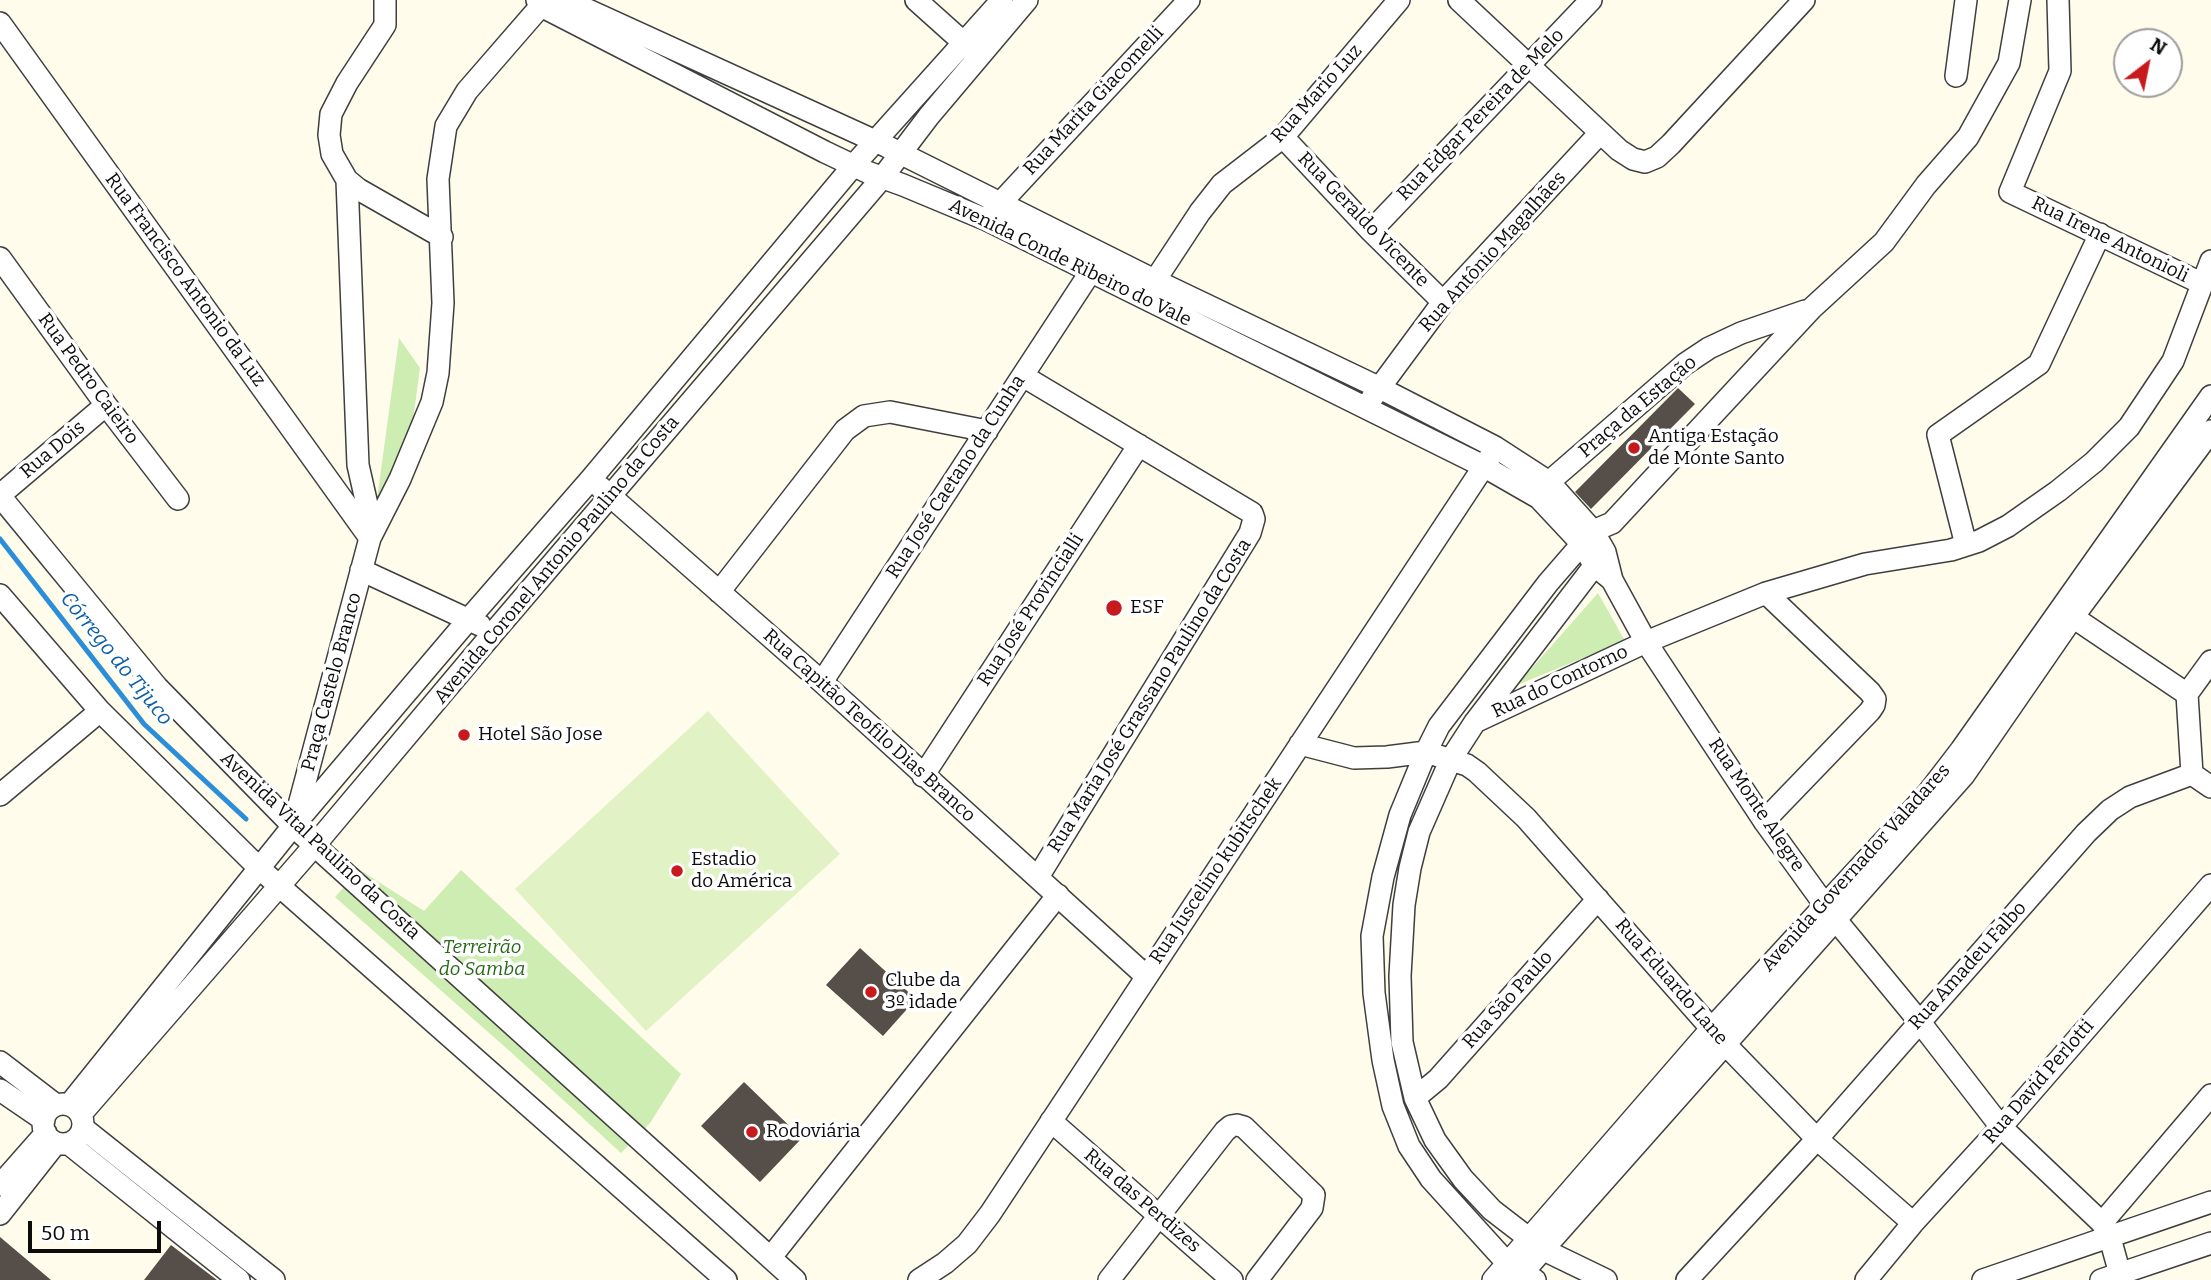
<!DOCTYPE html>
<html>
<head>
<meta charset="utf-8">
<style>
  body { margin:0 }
  #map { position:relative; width:2211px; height:1280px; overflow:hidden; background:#fffcec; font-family:Bitter,serif }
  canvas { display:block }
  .north { position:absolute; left:2113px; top:28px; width:70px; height:70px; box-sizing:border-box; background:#fff; border:2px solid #9e9e9e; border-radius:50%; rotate:32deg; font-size:19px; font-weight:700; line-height:28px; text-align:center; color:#0c0c0c }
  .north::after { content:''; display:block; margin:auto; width:24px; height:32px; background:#c8191c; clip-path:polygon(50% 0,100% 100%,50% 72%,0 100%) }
  .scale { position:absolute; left:28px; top:1221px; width:133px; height:32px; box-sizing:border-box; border:4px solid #0c0c0c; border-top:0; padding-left:9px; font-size:21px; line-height:24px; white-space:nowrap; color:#0c0c0c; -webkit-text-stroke:5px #fff; paint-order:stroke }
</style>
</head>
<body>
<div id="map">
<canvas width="2211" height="1280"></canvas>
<div class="north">N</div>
<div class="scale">50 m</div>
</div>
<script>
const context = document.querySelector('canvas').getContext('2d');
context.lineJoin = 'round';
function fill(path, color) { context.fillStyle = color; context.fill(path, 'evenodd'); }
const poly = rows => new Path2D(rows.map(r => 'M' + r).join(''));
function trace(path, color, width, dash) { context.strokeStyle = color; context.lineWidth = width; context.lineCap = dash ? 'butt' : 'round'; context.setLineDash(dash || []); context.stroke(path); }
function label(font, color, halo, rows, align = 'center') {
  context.font = font + ' Bitter,serif'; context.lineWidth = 7; context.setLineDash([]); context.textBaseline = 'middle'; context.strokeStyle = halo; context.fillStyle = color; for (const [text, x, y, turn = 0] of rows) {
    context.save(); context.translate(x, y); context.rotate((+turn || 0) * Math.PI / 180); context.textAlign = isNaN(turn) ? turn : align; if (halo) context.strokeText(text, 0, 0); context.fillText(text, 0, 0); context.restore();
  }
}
fill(poly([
  [399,338,420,368,413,420,396,477,374,521],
  [1598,593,1625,641,1517,685],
  [360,870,424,911,461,870,681,1074,650,1123,621,1153,513,1054,335,897]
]), '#ceedb2');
fill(poly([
  [708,711,840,854,646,1031,515,889]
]), '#e1f3c4');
trace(poly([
  [0,539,144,724,246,819]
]), '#2c8ed8', 5);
fill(poly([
  [1678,388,1695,404,1591,509,1575,492],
  [860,948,916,999,883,1036,826,985],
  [744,1082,802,1138,760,1182,701,1126],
  [0,1237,51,1280,0,1280],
  [171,1245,217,1280,144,1280]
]), '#564e48');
const minor = poly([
  [385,0,385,25,347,83,331,114,329,135,332,154,347,180,358,189,442,237],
  [537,0,541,6,825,152,867,172,903,185,987,220,1485,467,1539,498,1583,545,1594,565,1612,580],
  [566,0,886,146,1154,280,1378,387,1495,447,1549,482,1593,531,1605,552,1612,580,1646,642,1764,821,1835,919,1919,1021,2001,1127,2102,1223,2110,1238,2120,1274],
  [916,0,974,52],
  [1459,0,1619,150,1633,159,1645,162,1657,157,1671,144,1804,0],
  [2058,0,2060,71,2010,192,2203,284],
  [0,23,370,538],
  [1956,76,1966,0],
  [1283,137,1371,231,1443,302],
  [347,180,358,465,373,531],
  [993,211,1189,0],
  [1371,231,1591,0],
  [0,258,106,405,178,499],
  [1148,291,1200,212,1222,184,1283,137,1399,0],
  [1023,376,1252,513,1254,519,1250,533,1038,877],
  [1372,398,1443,302,1600,133],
  [600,487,822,682,1146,976],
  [1543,493,1549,482,1685,364,1709,348,1741,333,1805,311],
  [0,495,106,405],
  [0,496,157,687,293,826,795,1280],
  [1966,545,1938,435,2039,364,2100,234],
  [1601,557,1475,722,1451,759,1419,832,1410,868,1404,905,1400,976,1402,1042,1415,1098,1435,1140,1463,1179,1492,1210,1544,1250,1606,1280],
  [361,570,480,625],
  [719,592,845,430,864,416,890,412,987,431],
  [0,595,100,711,260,869,726,1280],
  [2061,609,2187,694],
  [822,682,1097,262],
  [1475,722,1646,642,1766,593,1865,564,1951,550,1979,541,2008,526,2058,491,2094,462,2129,427,2173,361,2211,261],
  [1300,744,1354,758,1387,757,1426,752,1467,765,1477,772,1526,818,1725,1044,1817,1139,1913,1223],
  [2192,774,2211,787],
  [923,776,1139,445],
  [0,795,100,711],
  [295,820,370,538,400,479,432,402,438,373,443,303,438,179,446,126,467,91,546,0],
  [1764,821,1870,711,1874,705,1875,699,1870,692,1766,593],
  [0,1062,56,1105],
  [0,1090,44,1120],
  [1415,1098,1438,1079,1598,899],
  '43 1124a20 20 0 1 1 40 0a20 20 0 1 1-40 0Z',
  [69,1105,293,826,468,620,591,479,853,166,1002,0],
  [81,1114,314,846,494,632,882,178,929,116,1027,0],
  [1051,1121,1232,1280],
  [83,1128,274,1280],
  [69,1144,239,1280],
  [0,1185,46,1133],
  [0,1214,56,1143],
  [2102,1223,2211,1095],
  [771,1257,1058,895],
  [919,1280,945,1263,967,1244,990,1214,1490,457],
  [1109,1280,1225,1131,1231,1126,1237,1125,1244,1127,1314,1195,1312,1208,1257,1280],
  [1493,1280,1711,1029,1928,793,1961,750,2211,396],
  [1516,1280,1964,775,2073,617,2211,431],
  [1535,1280,1508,1264,1431,1179,1409,1146,1393,1106,1383,1060,1374,993,1372,936,1383,877,1400,815,1426,752,1439,726,1548,583,1593,531,1612,523,1811,309,1884,242,1926,185,1968,137,2009,63,2020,0],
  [1687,1280,1817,1139,2086,833,2110,810,2130,797,2192,774,2187,694,2211,661],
  [1866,1280,1913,1223,2001,1127,2211,885],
  [1983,1280,2211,1202],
  [2101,1280,2211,1243]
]);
trace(minor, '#3f3f3f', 24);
trace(minor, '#fff', 21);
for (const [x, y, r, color] of [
  [1634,448,7,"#c8191c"],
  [1114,608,9,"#c8191c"],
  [464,735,7,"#c8191c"],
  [677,871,7,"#c8191c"],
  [871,992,7,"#c8191c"],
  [752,1132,7,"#c8191c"]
]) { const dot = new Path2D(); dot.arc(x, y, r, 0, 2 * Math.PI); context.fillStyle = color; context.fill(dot); trace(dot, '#fff', 2.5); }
label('19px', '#0c0c0c', '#fff', [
  ["Rua Mario Luz",1317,94,-48],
  ["Rua Marita Giacomelli",1094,101,-47],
  ["Rua Edgar Pereira de Melo",1481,115,-46],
  ["Rua Geraldo Vicente",1363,220,46],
  ["Rua Irene Antonioli",2110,240,26],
  ["Rua Antônio Magalhães",1493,252,-48],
  ["Avenida Conde Ribeiro do Vale",1070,263,26],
  ["Rua Francisco Antonio da Luz",185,280,54],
  ["Rua Pedro Caieiro",88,379,54],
  ["Praça da Estação",1638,407,-40],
  ["Rua Dois",53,450,-40],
  ["Rua José Caetano da Cunha",956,477,-57],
  ["Avenida Coronel Antonio Paulino da Costa",557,560,-50],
  ["Rua José Provincialli",1031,610,-57],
  ["Praça Castelo Branco",332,682,-75],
  ["Rua do Contorno",1560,682,-25],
  ["Rua Maria José Grassano Paulino da Costa",1150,696,-58],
  ["Rua Capitão Teofilo Dias Branco",869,726,42],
  ["Rua Monte Alegre",1756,805,56],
  ["Avenida Vital Paulino da Costa",320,846,43],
  ["Avenida Governador Valadares",1856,868,-48],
  ["Rua Juscelino kubitschek",1216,871,-56],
  ["Rua Amadeu Falbo",1968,966,-48],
  ["Rua Eduardo Lane",1671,982,49],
  ["Rua São Paulo",1508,1000,-48],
  ["Rua David Perlotti",2039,1082,-49],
  ["Rua das Perdizes",1142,1201,41]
]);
label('19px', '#0c0c0c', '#fff', [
  ["Antiga Estação",1648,437],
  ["de Monte Santo",1648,459],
  ["ESF",1130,608],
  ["Hotel São Jose",478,735],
  ["Estadio",691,860],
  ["do América",691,882],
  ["Clube da",885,981],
  ["3º idade",885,1003],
  ["Rodoviária",766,1132]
], 'left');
label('italic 19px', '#266917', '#fff', [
  ["Terreirão",482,948],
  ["do Samba",482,970]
]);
label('italic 21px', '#0c5fa8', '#fff', [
  ["Córrego do Tijuco",116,659,51]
]);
</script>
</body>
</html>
